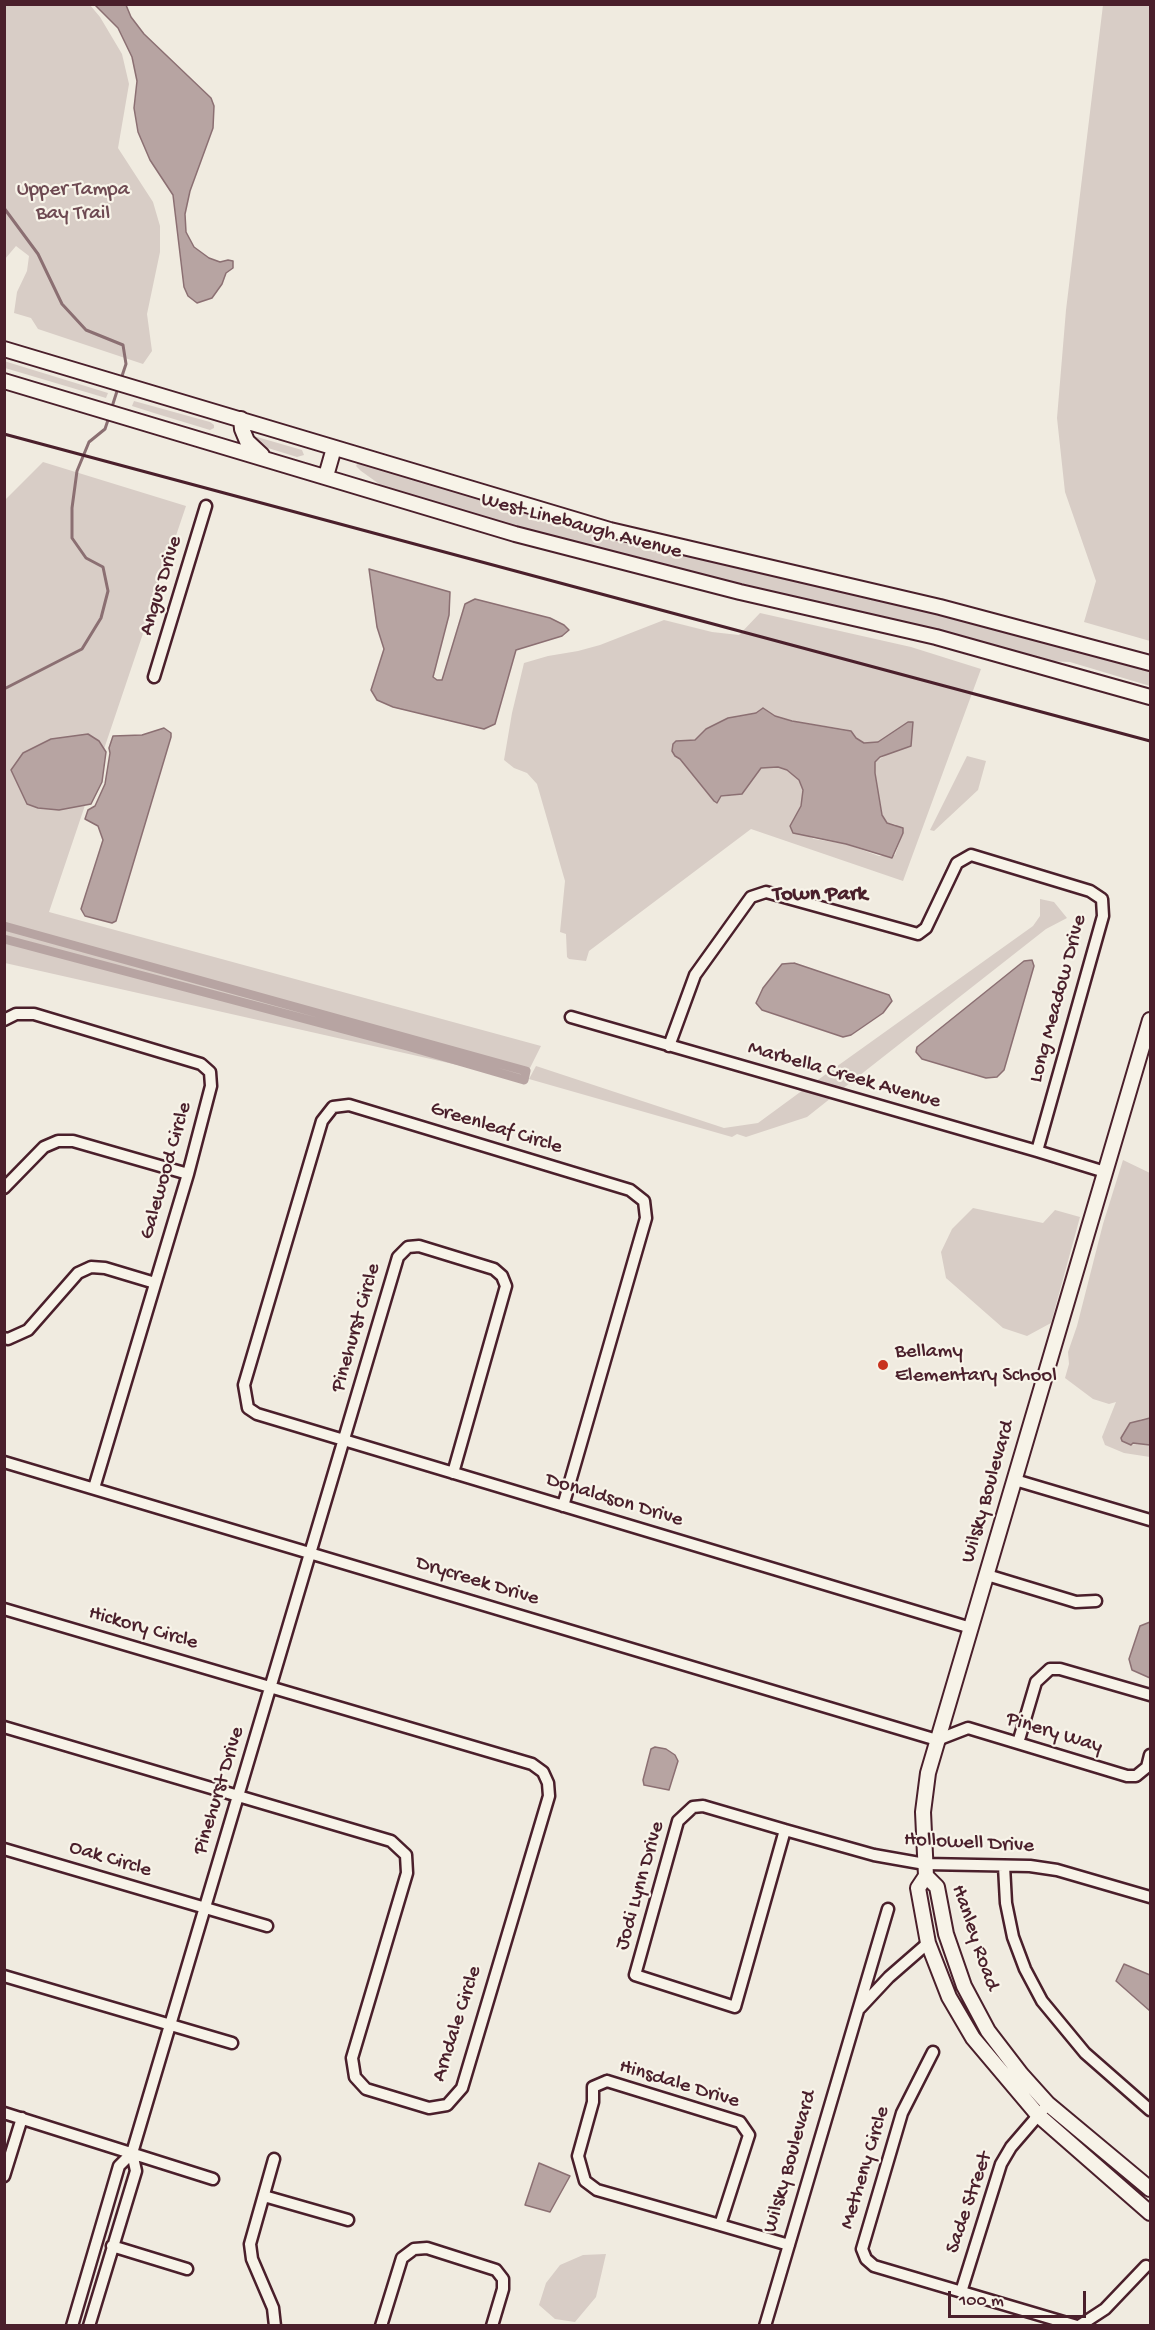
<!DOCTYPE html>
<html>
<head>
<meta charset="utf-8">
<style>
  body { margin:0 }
  #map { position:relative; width:1155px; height:2330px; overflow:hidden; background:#f0ebe0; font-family:"Gochi Hand",sans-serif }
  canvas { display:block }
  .frame { position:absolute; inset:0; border:6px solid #4a1f2b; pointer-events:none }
  .scale { position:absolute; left:948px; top:2291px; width:138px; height:27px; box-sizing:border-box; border:3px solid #4a1f2b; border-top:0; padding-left:8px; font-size:18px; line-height:21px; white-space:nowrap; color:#4a1f2b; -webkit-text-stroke:4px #f7f3e8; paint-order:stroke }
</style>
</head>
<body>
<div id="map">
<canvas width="1155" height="2330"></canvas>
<div class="frame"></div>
<div class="scale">100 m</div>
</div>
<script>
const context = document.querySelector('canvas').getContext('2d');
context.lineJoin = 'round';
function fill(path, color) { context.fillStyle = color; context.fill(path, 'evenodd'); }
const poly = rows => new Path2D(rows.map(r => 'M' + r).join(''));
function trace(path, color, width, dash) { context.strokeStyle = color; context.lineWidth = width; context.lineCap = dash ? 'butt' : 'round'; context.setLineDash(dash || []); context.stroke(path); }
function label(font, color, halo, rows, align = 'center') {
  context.font = font + ' "Gochi Hand",sans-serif'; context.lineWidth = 4.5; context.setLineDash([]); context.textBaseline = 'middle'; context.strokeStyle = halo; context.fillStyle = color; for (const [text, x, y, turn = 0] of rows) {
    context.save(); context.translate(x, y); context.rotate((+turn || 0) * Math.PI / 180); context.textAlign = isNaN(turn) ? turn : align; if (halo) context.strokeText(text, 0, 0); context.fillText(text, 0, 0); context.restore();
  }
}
fill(poly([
  [5,4,90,5,100,17,122,54,129,84,118,148,153,202,160,226,160,252,147,314,152,351,143,364,38,329,31,318,14,313,17,292,27,271,29,256,16,246,5,259],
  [1103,5,1150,5,1150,641,1084,622,1096,581,1065,492,1057,418,1066,310],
  [4,361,108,393,106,398,5,368],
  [134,401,210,422,214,425,214,428,210,430,154,413,132,406],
  [257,437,302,450,304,455,297,457,255,444,254,439],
  [43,462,186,506,49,912,541,1046,524,1080,5,963,5,500],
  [358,462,523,511,1062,645,1150,670,1150,686,1070,662,1046,661,918,626,699,576,558,539,396,492,382,486,361,471,356,466],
  [760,613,911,647,981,669,903,881,751,829,589,951,586,961,569,959,567,957,566,934,560,932,565,881,537,784,527,773,514,768,504,760,512,713,524,663,548,656,578,651,600,645,664,620,712,632,739,635],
  [756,713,792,721,844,729,851,731,856,738,864,743,878,742,908,722,886,755,875,762,875,773,882,815,887,823,895,824,903,833,895,855,879,856,846,844,814,839,790,826,801,806,803,790,799,780,787,770,778,767,761,768,742,794,721,797,714,801,680,759,676,741,695,740,706,729,736,716],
  [967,756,986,761,978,790,934,831,930,830],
  [1040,899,1054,902,1067,918,1046,929,841,1090,815,1082,1033,926,1040,916],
  [536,1066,724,1128,758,1123,803,1090,831,1098,807,1117,746,1137,737,1134,732,1137,529,1079],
  [1123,1160,1150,1173,1150,1418,1141,1419,1127,1428,1122,1441,1131,1445,1150,1441,1150,1457,1124,1453,1105,1445,1102,1437,1116,1402,1109,1404,1093,1399,1065,1378,1069,1364,1068,1352,1077,1326,1103,1224],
  [973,1208,1043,1223,1055,1210,1080,1217,1051,1323,1027,1336,1003,1328,946,1278,941,1252,952,1229],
  [606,2254,596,2297,575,2322,555,2319,539,2305,546,2283,560,2265,583,2255]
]), '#d8cdc6');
const water = poly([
  [95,5,126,5,131,17,144,34,211,98,214,106,213,128,190,191,185,214,186,232,194,247,209,258,220,262,228,260,233,261,233,268,226,273,222,284,212,298,197,303,188,296,184,287,173,195,150,160,138,132,134,108,137,81,132,57,118,28,95,5],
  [369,569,450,592,449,615,433,677,437,680,442,680,465,604,475,599,550,618,564,625,569,630,562,636,516,650,495,724,484,729,393,707,377,700,371,690,384,649,377,627,369,569],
  [763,708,775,716,792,721,851,731,856,738,864,743,878,742,908,722,913,722,911,746,880,757,875,762,875,773,882,815,887,823,903,828,903,833,892,858,846,844,793,833,790,826,801,806,803,790,799,780,787,770,778,767,761,768,742,794,721,796,717,803,714,801,680,759,675,756,672,751,673,744,676,741,695,740,706,729,728,718,756,713,763,708],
  [164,728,171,733,171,737,116,921,112,923,85,916,81,909,103,840,98,826,85,819,88,810,95,806,105,784,110,753,109,748,113,736,142,735,164,728],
  [88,734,99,741,106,752,102,782,91,804,59,810,38,808,27,804,11,770,23,753,51,739,88,734],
  [1032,960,1034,966,1004,1070,997,1077,986,1078,922,1059,916,1052,917,1047,1024,961,1032,960],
  [794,963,889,995,892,1001,883,1013,851,1035,843,1037,762,1010,756,1003,763,988,782,964,794,963],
  [1150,1418,1150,1445,1133,1443,1131,1445,1122,1441,1121,1438,1130,1423,1150,1418],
  [1150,1622,1150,1678,1132,1670,1129,1659,1140,1626,1150,1622],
  [655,1747,666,1749,675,1755,678,1761,669,1790,644,1785,643,1780,651,1749,655,1747],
  [1124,1964,1150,1975,1150,2011,1116,1981,1124,1964],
  [539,2163,570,2176,550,2212,525,2205,539,2163]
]);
fill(water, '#b7a4a2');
trace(water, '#8b6f72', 1.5);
trace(poly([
  [4,208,38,254,62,304,86,330,123,345,126,364,121,379],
  [111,410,118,388],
  [4,689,82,649,101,618,108,591,103,567,86,558,72,538,72,508,77,471,89,442,105,429,109,417]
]), '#8b6f72', 3);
trace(poly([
  [4,926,526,1071,524,1080,407,1046,4,939]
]), '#b7a4a2', 9);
const street = poly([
  [154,677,206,506],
  [571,1017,1037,1151,1105,1172],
  [4,1020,16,1014,34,1014,201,1064,210,1072,211,1086,188,1174,94,1488],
  [669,1046,695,975,751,897,766,892,918,934,926,928,957,863,971,855,1090,891,1102,899,1103,916,1037,1151],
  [4,1188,44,1147,58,1141,73,1141,188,1174],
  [4,1338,8,1339,28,1330,78,1273,91,1267,105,1268,155,1283],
  [4,1462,937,1740,968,1728,1127,1776,1136,1776,1147,1767,1150,1755],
  [1015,1480,1150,1520],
  [563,1506,646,1218,644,1201,630,1190,349,1105,333,1107,322,1121,244,1385,248,1408,257,1414,971,1628],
  [987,1575,1076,1602,1096,1601],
  [4,1609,532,1764,543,1772,548,1783,549,1796,462,2088,447,2105,429,2108,366,2089,355,2077,352,2058,407,1873,406,1855,391,1841,4,1727],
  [1018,1743,1036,1682,1050,1669,1060,1669,1150,1695],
  [703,1806,785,1830,735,2007,635,1975,678,1821,693,1807,703,1806],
  [785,1830,874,1855,925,1864,1030,1866,1057,1870,1150,1897],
  [4,1849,267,1926],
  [1004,1866,1006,1903,1013,1937,1025,1969,1042,2001,1085,2053,1150,2110],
  [4,1976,232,2043],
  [860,2008,889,1977,928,1943],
  [933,2052,902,2113,862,2249,866,2259,874,2266,1077,2326],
  [607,2081,740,2122,749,2135,720,2225,597,2190,585,2181,578,2156,593,2102,593,2087,607,2081],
  [4,2113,213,2179],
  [274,2159,250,2244,252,2259,273,2308,275,2326],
  [4,2176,22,2118],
  [264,2196,348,2220],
  [720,2225,789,2245],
  [112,2246,187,2269],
  [961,2292,1001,2164,1011,2147,1048,2104],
  [72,2326,119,2166,132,2153,398,1257,408,1247,419,1246,494,1269,502,1276,506,1286,453,1473],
  [89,2326,136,2171,132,2153],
  [381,2326,402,2258,414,2249,427,2248,496,2270,503,2279,503,2289,492,2326],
  [765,2326,888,1909],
  [1079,2326,1105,2309,1146,2266]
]);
const secondary = poly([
  [4,349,610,530,940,607,1150,663],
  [4,381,515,534,740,592,936,637,1150,697],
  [241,419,242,429,247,441,262,455],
  [326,476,334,448],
  [926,1876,923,1812,928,1773,1150,1020],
  [926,1876,918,1888,928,1943,949,1997,973,2038,1038,2115,1150,2213],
  [926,1876,937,1887,946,1934,964,1986,988,2031,1021,2074,1048,2104,1150,2189]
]);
trace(street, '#4a1f2b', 15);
trace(secondary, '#4a1f2b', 18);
trace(street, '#f7f3e8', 10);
trace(secondary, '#f7f3e8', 14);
trace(poly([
  [4,434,1150,741]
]), '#4a1f2b', 3);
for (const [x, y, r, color] of [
  [883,1365,6,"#c8321e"]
]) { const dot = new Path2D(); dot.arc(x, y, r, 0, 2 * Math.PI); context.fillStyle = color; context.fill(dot); trace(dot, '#f7f3e8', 2); }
label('21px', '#6e4a52', '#f7f3e8', [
  ["Upper Tampa",73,191],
  ["Bay Trail",73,215]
]);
label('21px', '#4a1f2b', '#f7f3e8', [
  ["West Linebaugh Avenue",581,527,15],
  ["Angus Drive",162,586,-73],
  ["Long Meadow Drive",1059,999,-75],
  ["Marbella Creek Avenue",844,1076,16],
  ["Greenleaf Circle",496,1129,17],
  ["Galewood Circle",167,1171,-74],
  ["Pinehurst Circle",357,1328,-74],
  ["Wilsky Boulevard",989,1492,-74],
  ["Donaldson Drive",614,1501,17],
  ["Drycreek Drive",477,1582,17],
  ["Hickory Circle",143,1629,16],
  ["Pinery Way",1054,1734,17],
  ["Pinehurst Drive",220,1791,-73],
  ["Hollowell Drive",969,1844,3],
  ["Oak Circle",110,1860,17],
  ["Jodi Lynn Drive",641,1886,-74],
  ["Hanley Road",974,1938,71],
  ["Arndale Circle",458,2024,-72],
  ["Hinsdale Drive",679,2085,17],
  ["Wilsky Boulevard",791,2162,-74],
  ["Metheny Circle",866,2168,-73],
  ["Sade Street",970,2203,-71]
]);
label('21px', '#4a1f2b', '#f7f3e8', [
  ["Bellamy",895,1353],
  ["Elementary School",895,1377]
], 'left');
label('bold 22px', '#4a1f2b', '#f7f3e8', [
  ["Town Park",820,896]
]);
</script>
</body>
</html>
